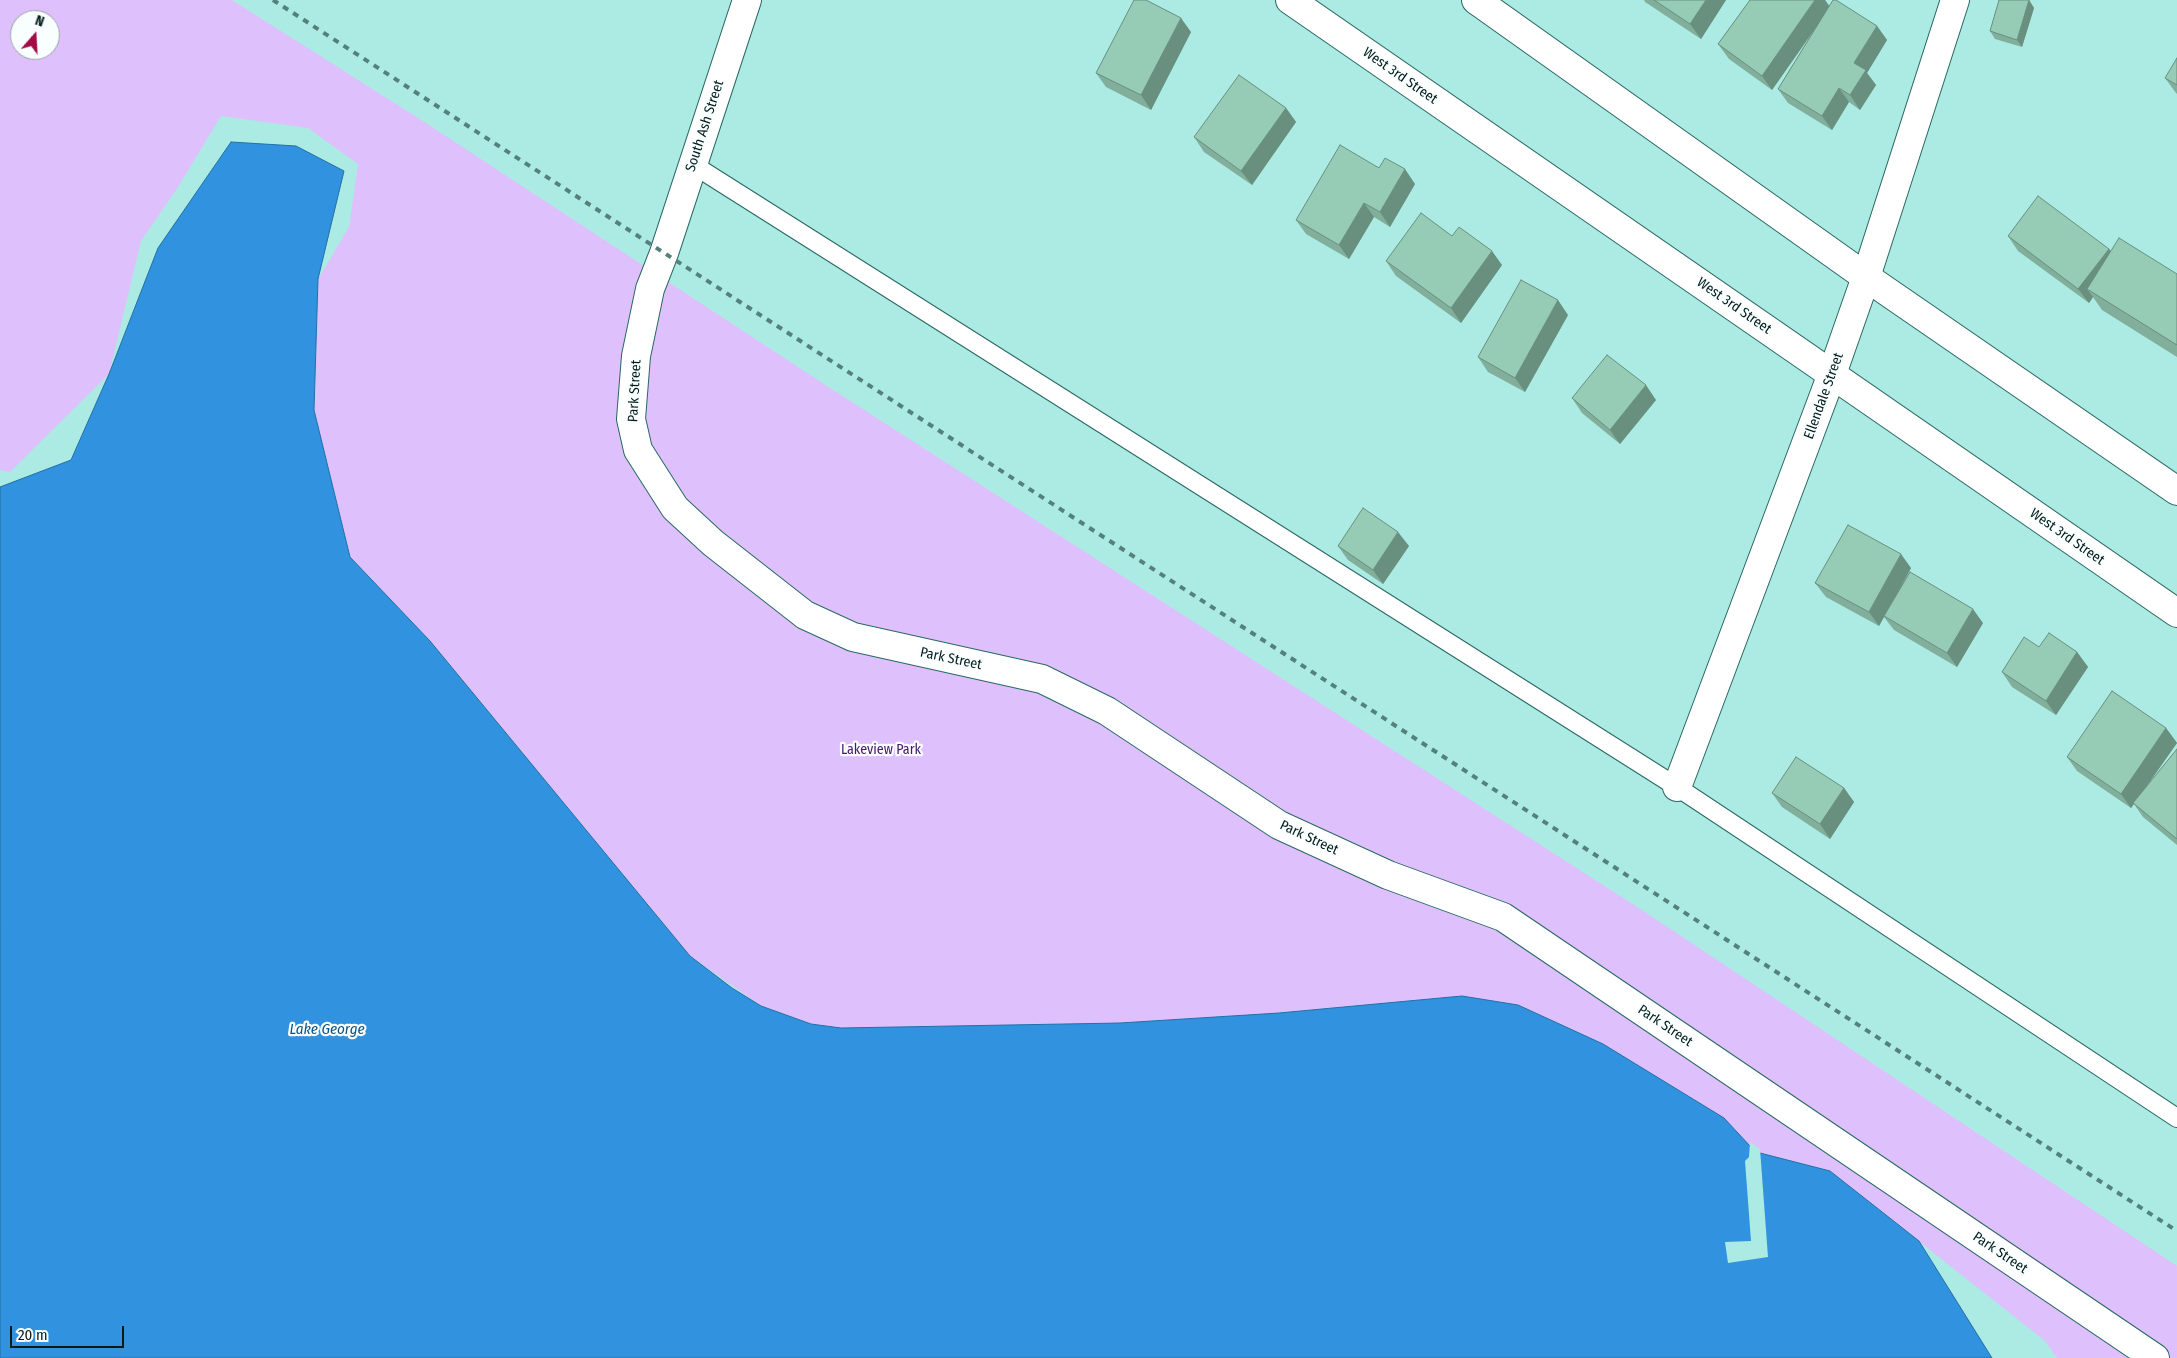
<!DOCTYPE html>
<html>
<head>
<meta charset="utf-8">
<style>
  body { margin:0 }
  #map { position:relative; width:2177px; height:1358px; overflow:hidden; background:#abebe3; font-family:"Fira Sans Condensed",sans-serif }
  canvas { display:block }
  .north { position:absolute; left:10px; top:10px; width:50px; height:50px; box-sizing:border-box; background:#f9fffe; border:1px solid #97a4a3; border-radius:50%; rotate:19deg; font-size:14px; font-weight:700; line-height:20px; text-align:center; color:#031c1a }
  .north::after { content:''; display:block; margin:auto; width:18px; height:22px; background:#a40c47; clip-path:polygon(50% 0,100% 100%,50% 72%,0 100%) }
  .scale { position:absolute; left:10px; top:1326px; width:114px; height:22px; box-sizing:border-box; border:2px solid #031c1a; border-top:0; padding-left:6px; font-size:15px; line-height:18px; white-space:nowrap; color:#031c1a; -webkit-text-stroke:4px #f9fffe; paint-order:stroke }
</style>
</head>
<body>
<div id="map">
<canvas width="2177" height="1358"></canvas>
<div class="north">N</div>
<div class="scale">20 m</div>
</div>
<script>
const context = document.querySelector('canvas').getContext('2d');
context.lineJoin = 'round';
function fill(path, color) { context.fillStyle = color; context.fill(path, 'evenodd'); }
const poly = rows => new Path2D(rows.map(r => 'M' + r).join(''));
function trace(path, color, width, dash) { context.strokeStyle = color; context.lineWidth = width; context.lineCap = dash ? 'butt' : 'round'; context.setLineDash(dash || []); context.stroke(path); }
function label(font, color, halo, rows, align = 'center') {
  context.font = font + ' "Fira Sans Condensed",sans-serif'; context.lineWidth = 4.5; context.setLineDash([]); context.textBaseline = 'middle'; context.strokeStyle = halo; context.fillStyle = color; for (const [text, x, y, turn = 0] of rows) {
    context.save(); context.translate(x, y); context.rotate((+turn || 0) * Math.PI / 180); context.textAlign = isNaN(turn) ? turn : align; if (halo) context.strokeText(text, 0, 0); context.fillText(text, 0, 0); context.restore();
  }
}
fill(poly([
  [0,0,232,0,426,123,827,386,1645,912,2177,1266,2177,1358,2057,1358,2045,1341,1830,1171,1760,1153,1518,1005,1462,996,1279,1013,1120,1023,840,1028,811,1024,761,1006,690,956,430,641,350,557,314,410,318,279,349,227,358,164,308,128,221,116,178,187,141,241,109,374,10,472,0,470],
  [20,20,50,20,50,50,20,50]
]), '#dec1fc');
const water = poly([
  [231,142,296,146,344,171,318,279,314,410,350,557,430,641,690,956,732,988,761,1006,811,1024,841,1028,1120,1023,1279,1013,1462,996,1518,1005,1603,1044,1724,1118,1750,1146,1760,1153,1830,1171,1919,1241,1992,1358,0,1358,0,487,71,460,109,374,158,248,231,142]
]);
fill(water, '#3192df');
trace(water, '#236fa4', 1);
fill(poly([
  [1750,1142,1760,1149,1768,1257,1728,1263,1725,1242,1751,1241,1745,1161,1749,1157]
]), '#abebe3');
const lane = poly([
  [692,164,1677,787,2177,1118]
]);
const street = poly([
  [747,0,664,253,650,289,636,356,631,419,638,450,675,508,713,543,805,615,853,637,1042,679,1107,711,1279,825,1388,875,1503,917,2155,1358],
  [1677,787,1832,374,1866,277,1955,0]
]);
const secondary = poly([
  [1290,0,2177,613],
  [1476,0,1866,277,2177,491]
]);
trace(lane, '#296862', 20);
trace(street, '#296862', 30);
trace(secondary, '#296862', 30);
trace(lane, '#fff', 18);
trace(street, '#fff', 28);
trace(secondary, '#fff', 28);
trace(poly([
  [273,0,2177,1231]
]), '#55817c', 4, [6, 6]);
fill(poly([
  [1644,0,1726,0,1701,39,1645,2],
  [1750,0,1825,0,1829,6,1877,26,1887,40,1867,73,1876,85,1860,110,1849,102,1832,130,1788,103,1778,89,1813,32,1772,90,1729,59,1718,44],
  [2029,0,2034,8,2022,47,1995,39,1990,31],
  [1191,32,1151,110,1106,87,1096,73],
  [2177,58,2177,94,2176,93,2165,78],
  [1286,108,1296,122,1252,185,1204,152,1194,137],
  [1379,168,1415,184,1390,227,1374,217,1349,259,1306,234,1296,220],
  [1452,236,1502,265,1461,323,1396,276,1386,261],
  [2008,236,2109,249,2111,251,2177,274,2177,357,2102,310,2093,297,2089,303,2018,251],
  [1568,315,1525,392,1488,372,1478,357],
  [1572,398,1656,400,1620,444,1582,413],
  [1338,546,1409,546,1383,584,1348,560],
  [1911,568,1902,586,1983,623,1957,667,1894,630,1884,617,1879,626,1826,597,1815,583],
  [2039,647,2077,652,2088,667,2056,715,2012,687,2002,672],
  [2166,728,2177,743,2147,786,2177,749,2177,845,2143,817,2134,804,2131,808,2077,771,2067,757],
  [1844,788,1854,802,1830,839,1782,807,1772,793]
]), '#81af9c');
fill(poly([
  [1706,0,1726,0,1701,39,1690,24],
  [1815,0,1825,0,1830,7,1772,90,1762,76],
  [2029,0,2034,8,2022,47,2017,40],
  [1181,18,1191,32,1151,110,1141,95],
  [1877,26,1887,40,1867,73,1876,85,1860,110,1850,95,1854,63],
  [1839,88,1849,102,1832,130,1822,116],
  [1286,108,1296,122,1252,185,1241,171],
  [1405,169,1415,184,1390,227,1380,212],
  [1364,203,1374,217,1349,259,1339,245],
  [2109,249,2119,263,2087,289,2093,297,2089,303,2078,289],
  [1492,251,1502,265,1461,323,1451,308],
  [1558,300,1568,315,1525,392,1515,378],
  [1646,385,1656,400,1620,444,1610,430],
  [1398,532,1409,546,1383,584,1373,570],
  [1901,554,1911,568,1879,626,1869,612],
  [1973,609,1983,623,1957,667,1947,653],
  [2077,652,2088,667,2056,715,2046,701],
  [2166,728,2177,743,2131,808,2121,794],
  [1844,788,1854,802,1830,839,1820,824]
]), '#698f7f');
const building = poly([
  [1134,0,1146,0,1181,18,1141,95,1096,73,1134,0],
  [1654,0,1706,0,1690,24,1654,0],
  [1750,0,1815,0,1762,76,1718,44,1750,0],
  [1833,0,1836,0,1877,26,1854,63,1866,70,1850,95,1839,88,1822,116,1778,89,1833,0],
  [1999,0,2029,0,2017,40,1990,31,1999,0],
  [2177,58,2177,85,2165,78,2177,58],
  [1239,75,1286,108,1241,171,1194,137,1239,75],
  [1340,145,1379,168,1385,158,1405,169,1380,212,1364,203,1339,245,1296,220,1340,145],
  [2038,196,2109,249,2078,289,2008,236,2038,196],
  [1421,213,1452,236,1459,227,1492,251,1451,308,1386,261,1421,213],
  [2119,238,2177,274,2177,345,2087,289,2119,238],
  [1521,280,1558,300,1515,378,1478,357,1521,280],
  [1607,355,1646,385,1610,430,1572,398,1607,355],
  [1363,508,1398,532,1373,570,1338,546,1363,508],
  [1848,525,1901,554,1869,612,1815,583,1848,525],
  [1910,572,1973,609,1947,653,1884,616,1910,572],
  [2049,633,2077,652,2046,701,2002,672,2024,637,2039,647,2049,633],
  [2112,691,2166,728,2121,794,2067,757,2112,691],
  [2177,749,2177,839,2133,803,2177,749],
  [1796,757,1844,788,1820,824,1772,793,1796,757]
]);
fill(building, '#96ccb5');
trace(building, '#698f7f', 1);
label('14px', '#031c1a', '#f9fffe', [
  ["West 3rd Street",1400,76,35],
  ["South Ash Street",705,126,-72],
  ["West 3rd Street",1734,306,35],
  ["Park Street",635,391,-87],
  ["Ellendale Street",1824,396,-70],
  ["West 3rd Street",2067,537,35],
  ["Park Street",951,659,12],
  ["Park Street",1309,838,25],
  ["Park Street",1665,1026,34],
  ["Park Street",2000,1253,34]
]);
label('14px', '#48156b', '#f9fffe', [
  ["Lakeview Park",881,750]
]);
label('italic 15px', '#0c5284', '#f9fffe', [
  ["Lake George",327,1030]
]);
</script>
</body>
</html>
